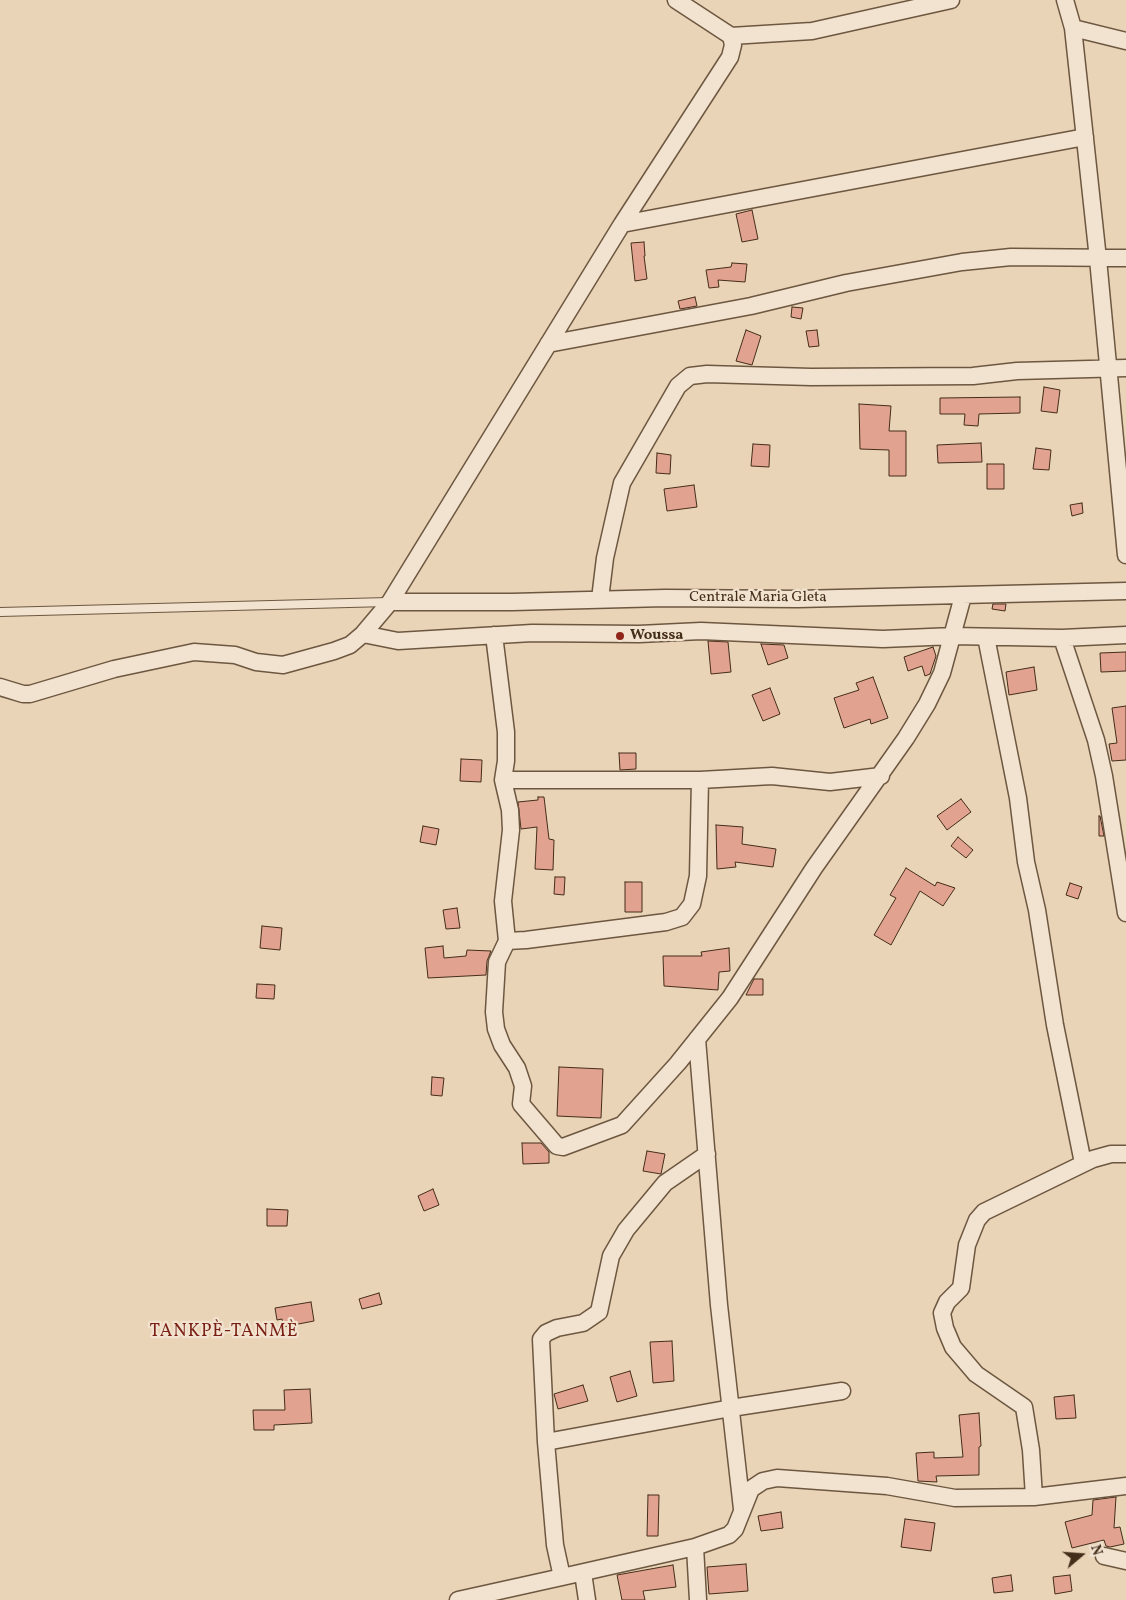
<!DOCTYPE html>
<html>
<head>
<meta charset="utf-8">
<style>
  body { margin:0 }
  #map { position:relative; width:1126px; height:1600px; overflow:hidden; background:#e9d4b7; font-family:Vollkorn,serif }
  canvas { display:block }
  .north { position:absolute; left:1056px; top:1530px; width:50px; height:50px; -webkit-text-stroke:4px #f1e3d0; paint-order:stroke; rotate:72deg; font-size:14px; font-weight:700; line-height:20px; text-align:center; color:#442d19 }
  .north::after { content:''; display:block; margin:auto; width:18px; height:22px; background:#442d19; clip-path:polygon(50% 0,100% 100%,50% 72%,0 100%) }
</style>
</head>
<body>
<div id="map">
<canvas width="1126" height="1600"></canvas>
<div class="north">N</div>
</div>
<script>
const context = document.querySelector('canvas').getContext('2d');
context.lineJoin = 'round';
function fill(path, color) { context.fillStyle = color; context.fill(path, 'evenodd'); }
const poly = rows => new Path2D(rows.map(r => 'M' + r).join(''));
function trace(path, color, width, dash) { context.strokeStyle = color; context.lineWidth = width; context.lineCap = dash ? 'butt' : 'round'; context.setLineDash(dash || []); context.stroke(path); }
function label(font, color, halo, rows, align = 'center') {
  context.font = font + ' Vollkorn,serif'; context.lineWidth = 4.5; context.setLineDash([]); context.textBaseline = 'middle'; context.strokeStyle = halo; context.fillStyle = color; for (const [text, x, y, turn = 0] of rows) {
    context.save(); context.translate(x, y); context.rotate((+turn || 0) * Math.PI / 180); context.textAlign = isNaN(turn) ? turn : align; if (halo) context.strokeText(text, 0, 0); context.fillText(text, 0, 0); context.restore();
  }
}
const building = poly([
  [752,210,758,239,742,242,736,214,752,210],
  [644,242,645,256,644,256,647,279,635,281,631,243,644,242],
  [732,263,747,264,745,282,718,280,719,287,709,288,706,270,731,267,732,263],
  [695,297,697,306,680,309,678,301,695,297],
  [792,307,803,308,801,319,791,317,792,307],
  [746,330,761,336,752,365,736,361,746,330],
  [817,330,819,346,809,347,806,331,817,330],
  [1044,387,1060,390,1057,413,1041,411,1044,387],
  [1020,397,1020,413,979,414,978,426,964,425,965,414,940,414,940,398,1020,397],
  [859,404,891,406,889,431,906,431,906,476,889,476,889,450,860,449,859,404],
  [981,443,982,462,938,463,937,445,981,443],
  [753,444,770,445,769,467,751,466,753,444],
  [1036,448,1051,450,1049,470,1033,469,1036,448],
  [657,453,671,455,670,474,656,473,657,453],
  [987,464,1004,464,1004,489,987,489,987,464],
  [694,485,697,507,667,511,664,489,694,485],
  [1082,503,1083,513,1072,516,1070,505,1082,503],
  [993,604,1006,604,1005,611,992,609,993,604],
  [708,641,728,642,731,672,711,674,708,641],
  [761,644,784,645,788,658,768,665,761,644],
  [933,647,936,656,930,674,925,676,922,666,908,671,904,657,933,647],
  [1126,652,1126,671,1101,672,1100,653,1126,652],
  [1034,667,1037,690,1009,695,1006,672,1034,667],
  [873,677,888,718,871,724,870,719,844,728,834,698,859,690,856,683,873,677],
  [770,688,780,714,763,721,752,695,770,688],
  [1126,706,1126,760,1112,761,1109,744,1117,743,1112,708,1126,706],
  [619,753,636,753,636,769,620,770,619,753],
  [461,759,482,760,481,782,460,781,461,759],
  [538,797,544,797,549,839,554,840,553,870,535,869,537,827,521,829,518,802,538,800,538,797],
  [961,799,971,812,947,830,937,816,961,799],
  [1099,816,1100,816,1104,836,1099,836,1099,816],
  [716,825,743,827,742,844,776,849,773,867,735,862,736,867,717,869,716,825],
  [423,826,439,829,436,845,420,842,423,826],
  [958,837,973,850,966,858,951,846,958,837],
  [906,868,935,886,937,882,955,888,943,906,920,891,891,945,874,935,896,898,890,895,906,868],
  [555,877,565,877,564,895,554,894,555,877],
  [625,882,642,882,642,912,625,912,625,882],
  [1070,883,1082,887,1078,899,1066,895,1070,883],
  [457,908,460,928,446,929,443,910,457,908],
  [262,926,282,928,280,950,260,948,262,926],
  [443,946,444,958,466,956,467,950,491,951,487,961,486,975,428,978,425,948,443,946],
  [729,948,730,971,719,972,718,990,664,986,663,956,702,956,701,952,729,948],
  [754,979,763,979,763,995,746,995,754,979],
  [257,984,275,985,274,999,256,998,257,984],
  [559,1067,603,1069,601,1118,557,1116,559,1067],
  [432,1077,444,1078,442,1096,431,1095,432,1077],
  [522,1143,541,1143,549,1152,549,1163,523,1164,522,1143],
  [647,1151,665,1154,661,1174,643,1171,647,1151],
  [433,1189,439,1205,424,1211,418,1196,433,1189],
  [267,1209,288,1210,287,1226,267,1226,267,1209],
  [379,1293,382,1304,362,1309,359,1299,379,1293],
  [311,1302,314,1321,283,1327,282,1319,277,1320,275,1308,311,1302],
  [672,1341,674,1381,653,1383,650,1342,672,1341],
  [630,1371,637,1396,617,1402,610,1377,630,1371],
  [583,1385,588,1401,558,1409,554,1394,583,1385],
  [310,1389,312,1423,274,1425,274,1430,254,1430,253,1410,285,1410,284,1390,310,1389],
  [1074,1395,1076,1418,1056,1419,1054,1397,1074,1395],
  [979,1413,981,1446,979,1447,979,1475,936,1476,937,1482,918,1481,916,1453,934,1452,934,1458,963,1457,959,1415,979,1413],
  [648,1495,659,1495,658,1536,647,1536,648,1495],
  [1116,1497,1114,1528,1120,1527,1124,1544,1110,1547,1106,1546,1104,1540,1072,1548,1065,1522,1092,1515,1093,1500,1116,1497],
  [781,1512,783,1528,761,1531,758,1516,781,1512],
  [905,1519,935,1523,931,1551,901,1547,905,1519],
  [746,1564,748,1591,709,1594,707,1567,746,1564],
  [673,1565,676,1587,643,1591,645,1600,622,1600,617,1575,673,1565],
  [1011,1575,1013,1591,994,1593,992,1578,1011,1575],
  [1070,1575,1072,1591,1055,1594,1053,1577,1070,1575]
]);
fill(building, '#e2a290');
trace(building, '#442d19', 1);
const lane = poly([
  [0,612,388,602]
]);
const street = poly([
  [676,0,731,36,812,31,951,0],
  [1065,0,1073,28,1126,41],
  [1073,28,1098,259,1126,555],
  [622,224,1085,137],
  [548,344,751,306,846,283,962,262,1011,257,1126,258],
  [600,599,605,558,622,483,678,386,690,376,707,374,811,377,973,376,1017,371,1126,368],
  [390,602,512,602,665,598,798,599,1126,591],
  [363,634,398,641,532,633,639,634,701,631,883,639,953,636,1062,638,1126,635],
  [494,635,506,732,506,761,503,780,510,810,511,830,503,901,507,941,526,940,666,922,682,917,692,904,698,876,700,780],
  [986,637,1018,798,1026,862,1037,910,1055,1025,1083,1163],
  [1062,638,1096,740,1104,776,1126,913],
  [0,687,23,694,30,694,114,669,194,652,235,655,256,662,283,665,334,651,350,645,363,634,390,602,622,224,730,57,733,45,731,36],
  [503,780,700,780,772,776,830,782,881,776],
  [507,941,497,962,494,1012,496,1029,502,1045,517,1068,523,1086,521,1104,557,1146,563,1147,622,1125,678,1063,730,998,814,868,906,738,927,704,942,673,963,596],
  [697,1039,719,1305,742,1509],
  [546,1442,731,1408,842,1391],
  [1034,1497,1031,1450,1024,1407,976,1374,953,1347,945,1328,942,1313,947,1302,961,1288,967,1245,977,1220,984,1212,1093,1159,1111,1154,1126,1154],
  [695,1547,698,1600],
  [1104,1556,1126,1561],
  [583,1573,587,1600],
  [562,1577,695,1547,729,1535,735,1529,751,1489,763,1481,777,1478,887,1486,955,1498,1034,1497,1126,1486],
  [458,1600,562,1577,555,1545,546,1442,541,1339,546,1333,557,1328,583,1323,599,1312,611,1256,626,1230,665,1183,707,1154]
]);
trace(lane, '#6d5740', 10);
trace(street, '#6d5740', 19);
trace(lane, '#f1e3d0', 8);
trace(street, '#f1e3d0', 16);
for (const [x, y, r, color] of [
  [620,636,5,"#8f2418"]
]) { const dot = new Path2D(); dot.arc(x, y, r, 0, 2 * Math.PI); context.fillStyle = color; context.fill(dot); trace(dot, '#f1e3d0', 2); }
label('15px', '#442d19', '#f1e3d0', [
  ["Centrale Maria Gleta",758,598]
]);
label('bold 15px', '#442d19', '#f1e3d0', [
  ["Woussa",630,636]
], 'left');
context.letterSpacing = '1px';
label('18px', '#7a1f14', '#f1e3d0', [
  ["TANKPÈ-TANMÈ",224,1333]
]);
context.letterSpacing = '0px';
</script>
</body>
</html>
